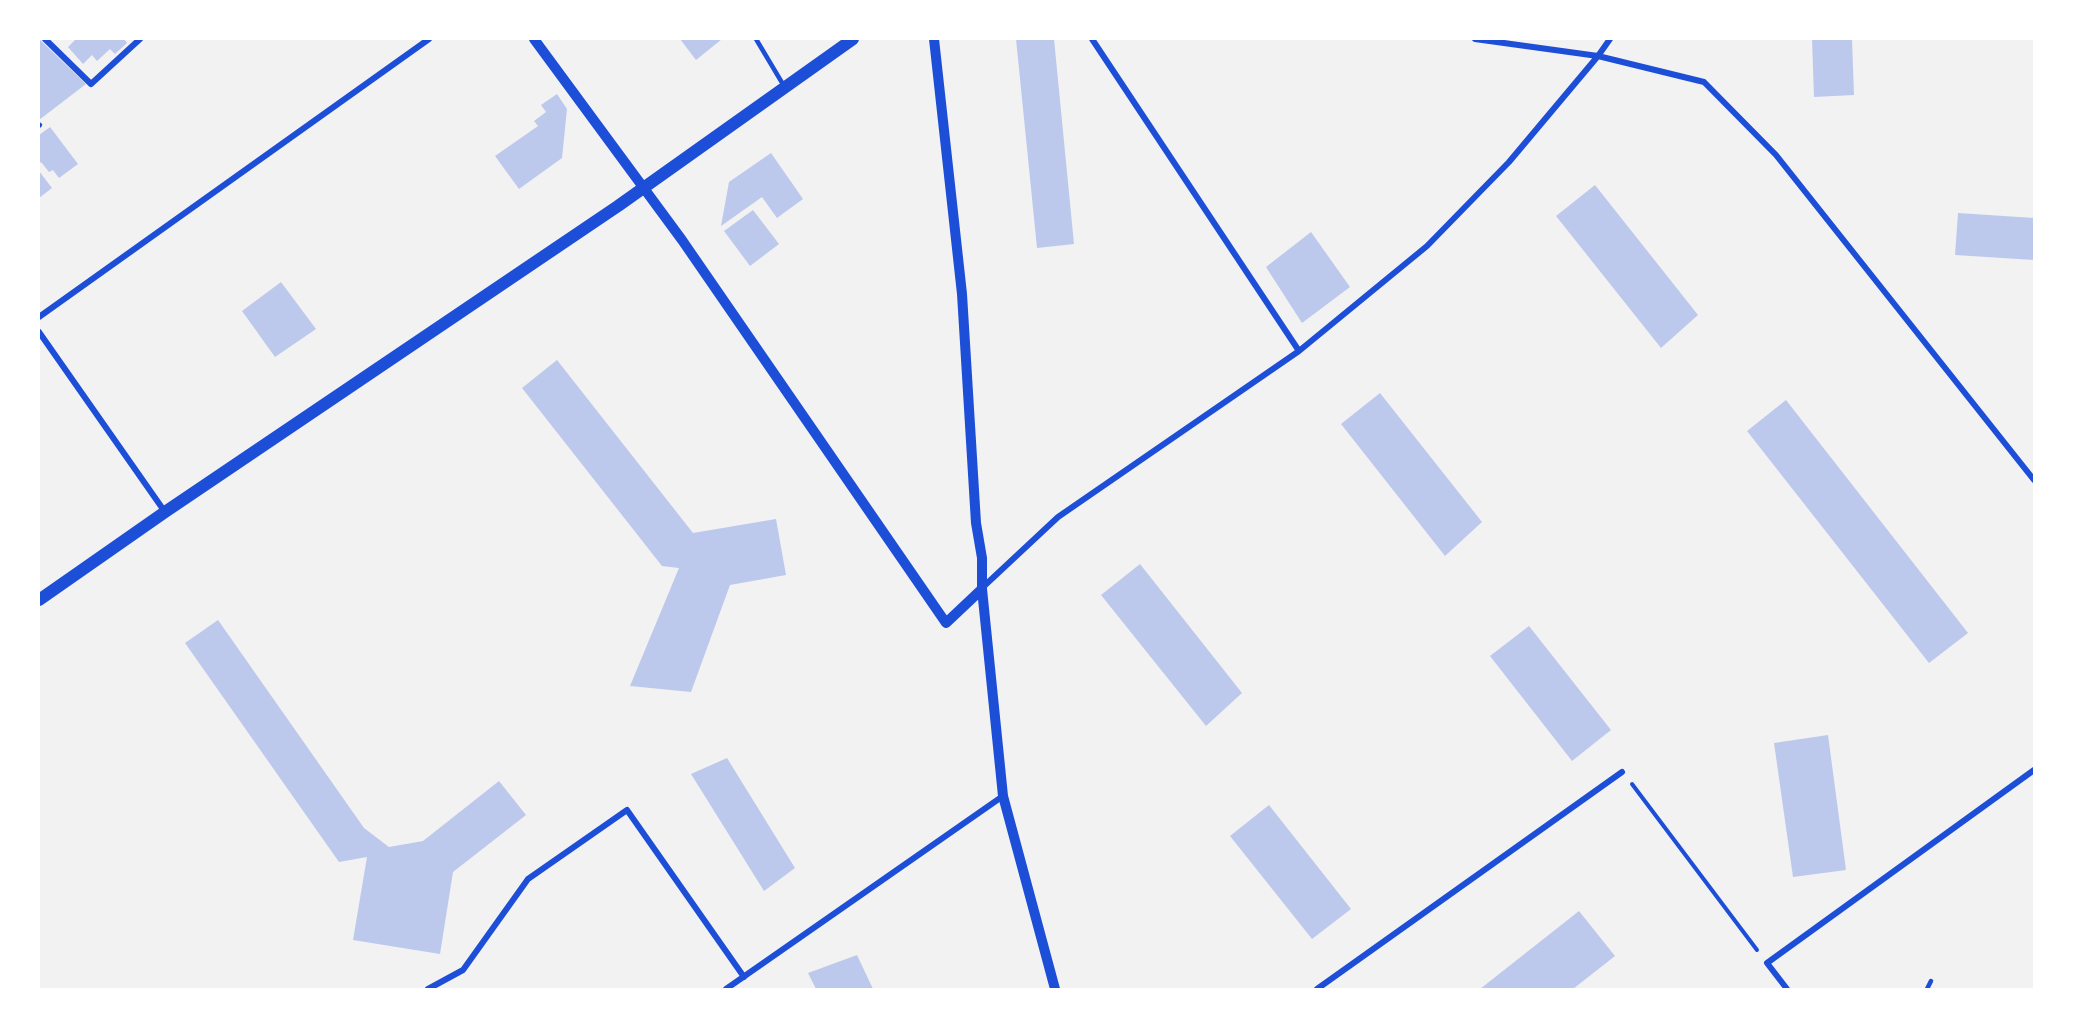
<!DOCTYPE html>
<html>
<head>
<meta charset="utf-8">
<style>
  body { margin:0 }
  #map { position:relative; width:2073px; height:1028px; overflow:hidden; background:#f2f2f2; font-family:"Fira Sans Condensed",sans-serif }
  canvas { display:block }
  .frame { position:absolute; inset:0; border:40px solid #fff; pointer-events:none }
</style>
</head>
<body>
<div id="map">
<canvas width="2073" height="1028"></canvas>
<div class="frame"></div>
</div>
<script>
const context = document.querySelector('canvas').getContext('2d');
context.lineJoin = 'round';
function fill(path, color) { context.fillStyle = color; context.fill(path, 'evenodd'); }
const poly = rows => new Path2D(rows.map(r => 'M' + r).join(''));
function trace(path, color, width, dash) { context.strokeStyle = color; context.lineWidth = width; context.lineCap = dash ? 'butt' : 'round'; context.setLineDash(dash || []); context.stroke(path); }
fill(poly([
  [39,39,86,84,39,120],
  [76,39,124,39,127,43,115,54,110,49,97,61,92,55,83,64,68,47],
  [680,39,722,39,696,60],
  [1016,39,1054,39,1074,244,1037,248],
  [1812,39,1852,39,1854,95,1814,97],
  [557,94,567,109,562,158,519,189,495,156,538,126,534,121,546,112,541,105],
  [50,127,78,164,59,178,53,170,49,172,41,162,39,164,39,135],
  [771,153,803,199,777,218,762,197,721,226,729,182],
  [39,171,52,188,39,198],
  [1595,185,1698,315,1661,348,1556,216],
  [753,210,779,244,750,266,724,231],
  [1958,213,2034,218,2034,260,1955,255],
  [1311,232,1350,287,1302,323,1266,267],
  [281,282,316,329,275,357,242,311],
  [557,360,693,533,776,519,786,575,730,585,691,692,630,686,679,568,662,566,522,388],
  [1380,393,1482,522,1445,556,1341,424],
  [1786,400,1968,633,1929,663,1747,431],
  [1140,564,1242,693,1206,726,1101,595],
  [218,620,364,828,389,847,423,841,499,781,526,815,453,872,440,954,353,940,367,857,339,862,185,643],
  [1529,626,1611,730,1572,761,1490,656],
  [1828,735,1846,870,1793,877,1774,743],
  [727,758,795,868,764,891,691,774],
  [1269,805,1351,909,1312,939,1230,836],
  [1579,911,1615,956,1573,989,1480,989],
  [857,955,873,989,816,989,808,973]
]), '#bdc9ec');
trace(poly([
  [1632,784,1757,950]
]), '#1d4ed8', 4);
trace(poly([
  [756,39,784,86],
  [39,126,40,125],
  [1927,989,1931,981]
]), '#1d4ed8', 4.5);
trace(poly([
  [45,39,91,84,140,39],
  [1092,39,1299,351],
  [1475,39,1598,56,1704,82,1776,155,2034,480],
  [39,317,429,39],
  [39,332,165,512],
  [982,588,1058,517,1299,351,1427,246,1509,162,1598,56,1610,39],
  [428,989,463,970,528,879,627,810,744,977],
  [726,989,1003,796],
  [1317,989,1622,772],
  [1787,989,1767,963,2034,770]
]), '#1d4ed8', 6);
trace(poly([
  [534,39,682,240,946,623,982,589],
  [934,39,962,294,976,523,982,558,982,589,1003,796,1055,989]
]), '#1d4ed8', 10);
trace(poly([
  [39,600,165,512,618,206,853,39]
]), '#1d4ed8', 12);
</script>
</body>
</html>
